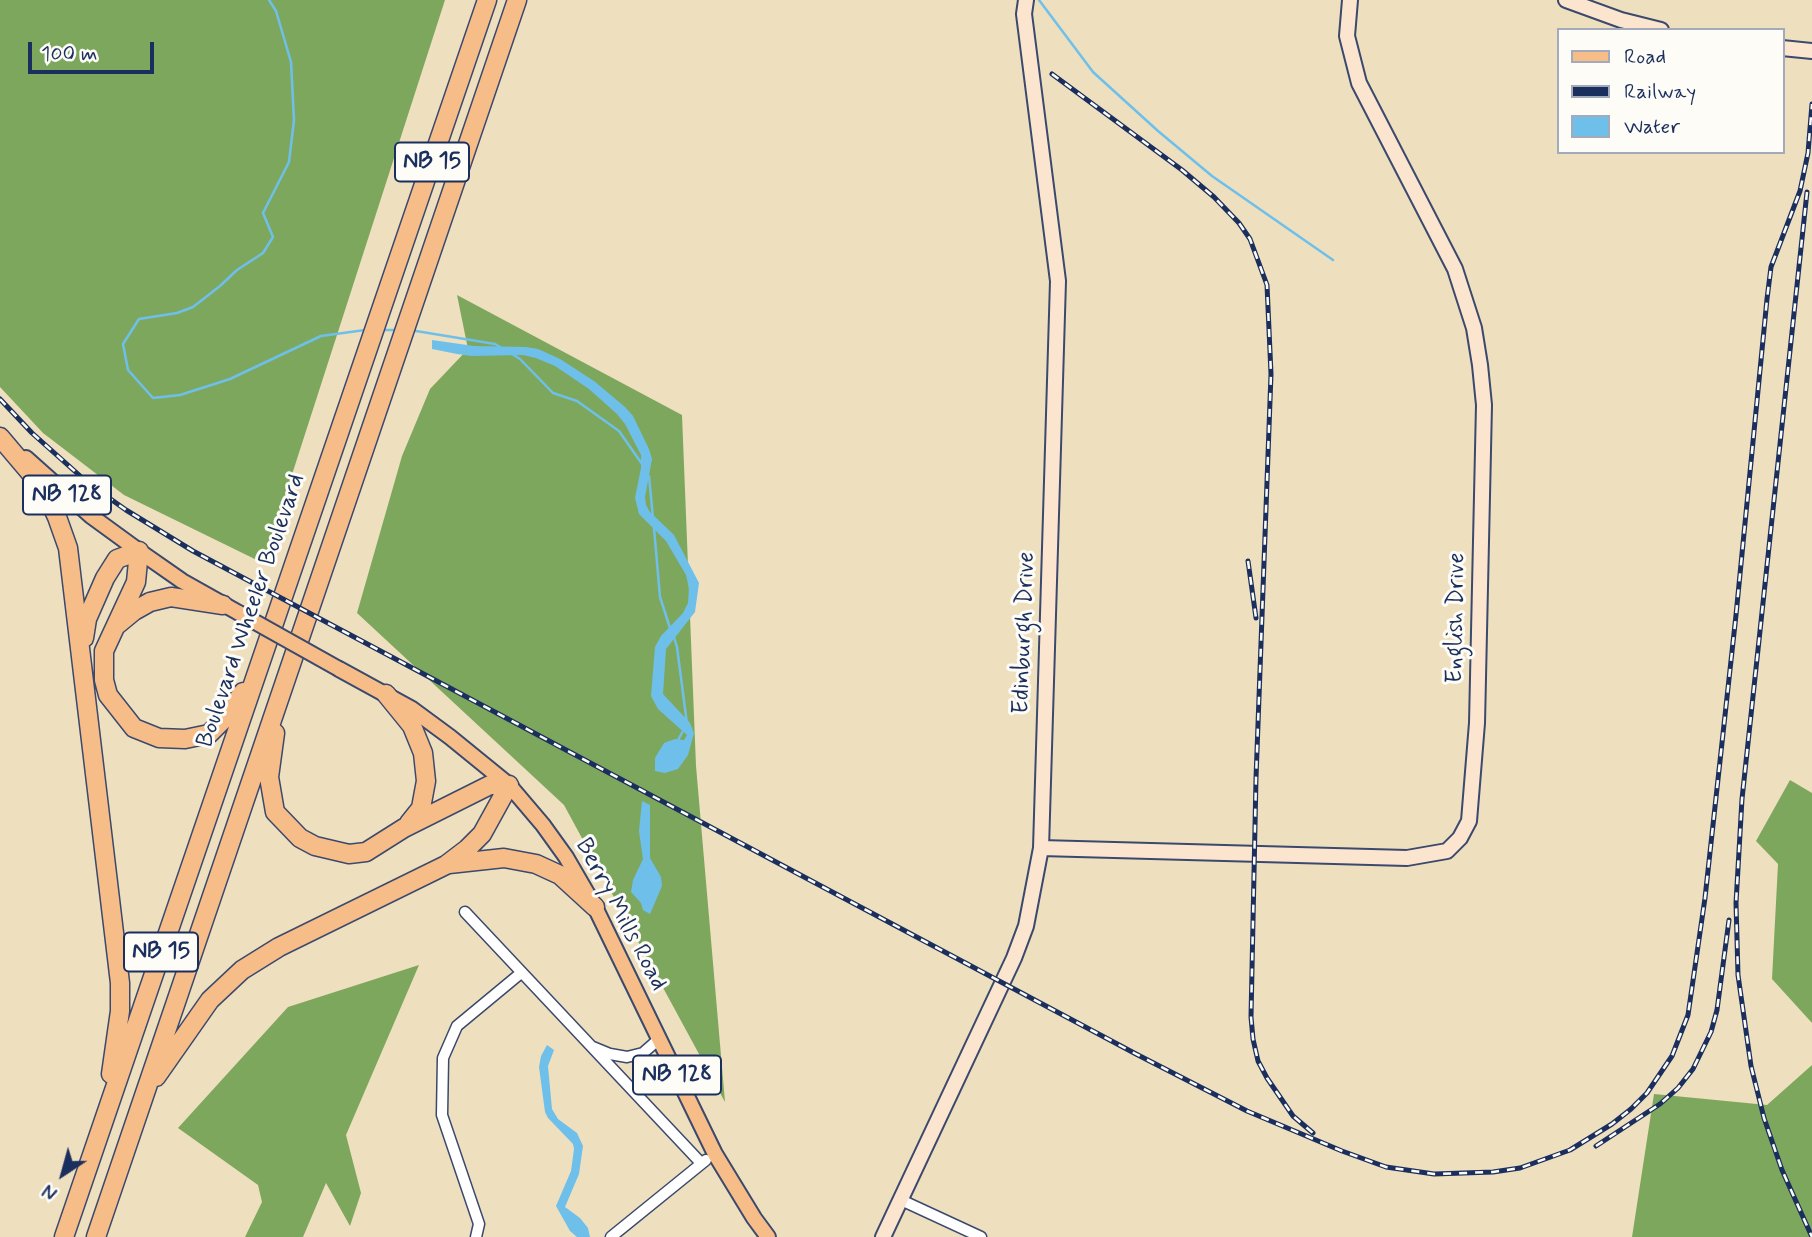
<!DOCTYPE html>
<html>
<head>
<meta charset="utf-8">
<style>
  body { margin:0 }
  #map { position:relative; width:1812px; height:1237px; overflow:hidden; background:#eedfbf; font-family:Mynerve,sans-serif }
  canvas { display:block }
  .legend { position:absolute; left:1557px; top:28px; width:228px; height:126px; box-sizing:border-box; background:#fdfcf7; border:2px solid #a3aaba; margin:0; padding:9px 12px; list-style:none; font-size:21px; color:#1b2f5e }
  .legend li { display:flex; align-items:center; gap:14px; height:35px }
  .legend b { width:35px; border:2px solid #a3aaba }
  .north { position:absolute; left:28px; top:1139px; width:70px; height:70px; -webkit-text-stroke:5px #fdfcf7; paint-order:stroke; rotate:216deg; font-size:19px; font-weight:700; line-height:28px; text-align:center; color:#1b2f5e }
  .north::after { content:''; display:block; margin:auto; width:24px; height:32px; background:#1b2f5e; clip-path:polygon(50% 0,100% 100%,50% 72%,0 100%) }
  .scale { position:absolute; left:28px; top:42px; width:126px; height:32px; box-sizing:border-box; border:4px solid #1b2f5e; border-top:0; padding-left:9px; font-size:21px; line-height:24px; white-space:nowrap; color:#1b2f5e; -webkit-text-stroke:5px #fdfcf7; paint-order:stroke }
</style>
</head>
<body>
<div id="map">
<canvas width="1812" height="1237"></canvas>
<ul class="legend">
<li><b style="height:9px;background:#f7bd88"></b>Road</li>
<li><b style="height:9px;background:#1b2f5e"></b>Railway</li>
<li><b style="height:19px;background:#6ec0ea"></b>Water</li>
</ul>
<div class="north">N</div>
<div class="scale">100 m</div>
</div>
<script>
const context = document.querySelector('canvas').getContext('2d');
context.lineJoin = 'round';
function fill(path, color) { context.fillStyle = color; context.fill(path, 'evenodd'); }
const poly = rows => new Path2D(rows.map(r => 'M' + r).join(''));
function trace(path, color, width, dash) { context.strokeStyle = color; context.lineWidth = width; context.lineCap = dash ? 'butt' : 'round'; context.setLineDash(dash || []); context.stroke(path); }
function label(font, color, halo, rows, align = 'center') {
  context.font = font + ' Mynerve,sans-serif'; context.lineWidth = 6; context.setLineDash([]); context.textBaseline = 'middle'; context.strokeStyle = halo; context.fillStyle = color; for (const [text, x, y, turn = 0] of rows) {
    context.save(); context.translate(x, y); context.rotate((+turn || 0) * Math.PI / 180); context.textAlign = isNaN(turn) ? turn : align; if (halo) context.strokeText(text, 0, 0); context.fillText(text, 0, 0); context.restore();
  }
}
fill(poly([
  [0,0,445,0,267,552,269,566,124,495,43,433,0,387],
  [457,295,682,415,696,766,725,1102,564,805,357,613,402,456,430,389,468,349],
  [1790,780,1812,793,1812,1023,1772,979,1778,864,1756,841],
  [419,965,346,1135,361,1193,350,1226,326,1183,303,1237,245,1237,262,1202,258,1185,178,1128,288,1007],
  [1812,1065,1812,1237,1632,1237,1654,1094,1767,1105]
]), '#7ea75e');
fill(poly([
  [432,340,474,346,526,347,538,349,560,359,594,381,625,407,633,416,649,449,652,459,645,497,646,505,650,512,674,535,699,583,695,612,666,649,663,694,690,723,694,733,688,755,678,769,665,773,655,771,655,758,664,743,675,739,684,740,687,735,658,709,651,696,655,647,661,636,683,613,688,603,689,588,686,575,666,541,639,514,635,498,641,468,641,455,625,424,617,414,589,389,555,366,536,358,523,355,472,356,457,354,432,349],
  [642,801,650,805,650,858,661,877,662,886,650,914,643,910,641,903,631,892,633,880,643,859,639,831],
  [547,1045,554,1050,548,1066,552,1109,558,1119,577,1133,583,1146,579,1174,565,1207,580,1218,588,1228,590,1237,577,1237,570,1231,556,1206,571,1171,574,1149,573,1144,548,1118,545,1112,539,1067,541,1056]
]), '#6ec0ea');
trace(poly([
  [269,0,276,11,291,62,294,120,289,162,263,213,273,237,263,253,237,270,220,286,193,307,177,313,139,319,123,344,128,370,153,398,180,395,230,379,321,336,365,330],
  [1039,0,1093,72,1158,131,1212,176,1333,260],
  [382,330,397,330],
  [410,330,495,344,500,347],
  [512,354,520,359,553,393,577,401,619,431,642,464],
  [649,476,653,518],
  [654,528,660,597,670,628],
  [673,634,677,647,687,724],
  [677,742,684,729]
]), '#6ec0ea', 2.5);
const street = poly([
  [465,912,701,1163],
  [593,1047,610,1054,627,1057,643,1053,659,1039],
  [901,1200,981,1237],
  [476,1237,479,1224,442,1115,443,1058,457,1026,521,973],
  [611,1237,706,1160]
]);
const secondary = poly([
  [1566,0,1621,20,1661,30],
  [1782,48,1812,51],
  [1041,848,1407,858,1447,851,1460,838,1469,821,1477,723,1484,405,1480,365,1474,328,1455,269,1359,83,1347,36,1350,0],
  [883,1237,1014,958,1026,926,1041,848,1058,281,1024,14,1026,0]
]);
const primary = poly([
  [26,458,91,516,139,551,182,581,239,613],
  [339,669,412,709,450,737,509,785,543,825,566,857,595,907,715,1154,754,1218,768,1237]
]);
const highway = poly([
  [0,437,44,489,57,517,68,548,120,983,120,1011,111,1074],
  [117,625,134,611,150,602,171,597,223,605],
  [84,638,87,619,105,578,117,559,139,551,136,582,104,651,104,680,108,695,134,728,159,738,185,739,209,734,225,718,243,692],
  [386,694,412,726,423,753,426,781,421,808,409,823],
  [449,864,504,858,536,864,560,875,595,907],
  [156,1077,210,1000,242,970,279,947,446,865,467,849,482,834,509,785,490,785,404,828,366,852,349,854,315,846,300,838,275,812,269,777,275,733],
  [64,1237,487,0],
  [96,1237,517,0]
]);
trace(street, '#3b496d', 13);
trace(secondary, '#3b496d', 18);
trace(primary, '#3b496d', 18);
trace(highway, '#3b496d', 21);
trace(street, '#fff', 10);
trace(secondary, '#fce5cf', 14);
trace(primary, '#f7bd88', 14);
trace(highway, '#f7bd88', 18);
const rail = poly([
  [1052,74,1182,170,1214,197,1239,223,1250,239,1267,285,1271,374,1256,778,1251,1017,1253,1039,1258,1061,1267,1078,1293,1116,1313,1133],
  [1807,192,1742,799,1736,903,1738,975,1751,1066,1764,1118,1782,1170,1812,1237],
  [0,399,32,433,88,483,126,510,193,551,1136,1054,1247,1111,1342,1151,1386,1167,1434,1174,1493,1172,1520,1168,1570,1150,1612,1124,1631,1109,1647,1093,1672,1056,1688,1015,1705,898,1736,615,1767,299,1771,267,1800,191,1808,153,1812,104],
  [1248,561,1256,618],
  [1596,1146,1660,1104,1678,1088,1693,1069,1711,1032,1717,1010,1729,920]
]);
trace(rail, '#1b2f5e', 5);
trace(rail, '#fdfcf7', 2.5, [8]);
const primaryBridge = poly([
  [239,613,339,669]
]);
trace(primaryBridge, '#3b496d', 18, []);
trace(primaryBridge, '#f7bd88', 14);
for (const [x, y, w] of [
  [432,162,74],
  [67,495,88],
  [161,952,74],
  [677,1075,88]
]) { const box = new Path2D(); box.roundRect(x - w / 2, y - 19.5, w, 39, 5); context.fillStyle = '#fdfcf7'; context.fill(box); trace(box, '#1b2f5e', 2); }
label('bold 23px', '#1b2f5e', null, [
  ["NB 15",432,162],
  ["NB 128",67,495],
  ["NB 15",161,952],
  ["NB 128",677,1075]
]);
label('24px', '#1b2f5e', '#fdfcf7', [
  ["Boulevard Wheeler Boulevard",252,611,-71],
  ["English Drive",1457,618,-89],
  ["Edinburgh Drive",1025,633,-88],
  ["Berry Mills Road",620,915,62]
]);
</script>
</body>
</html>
